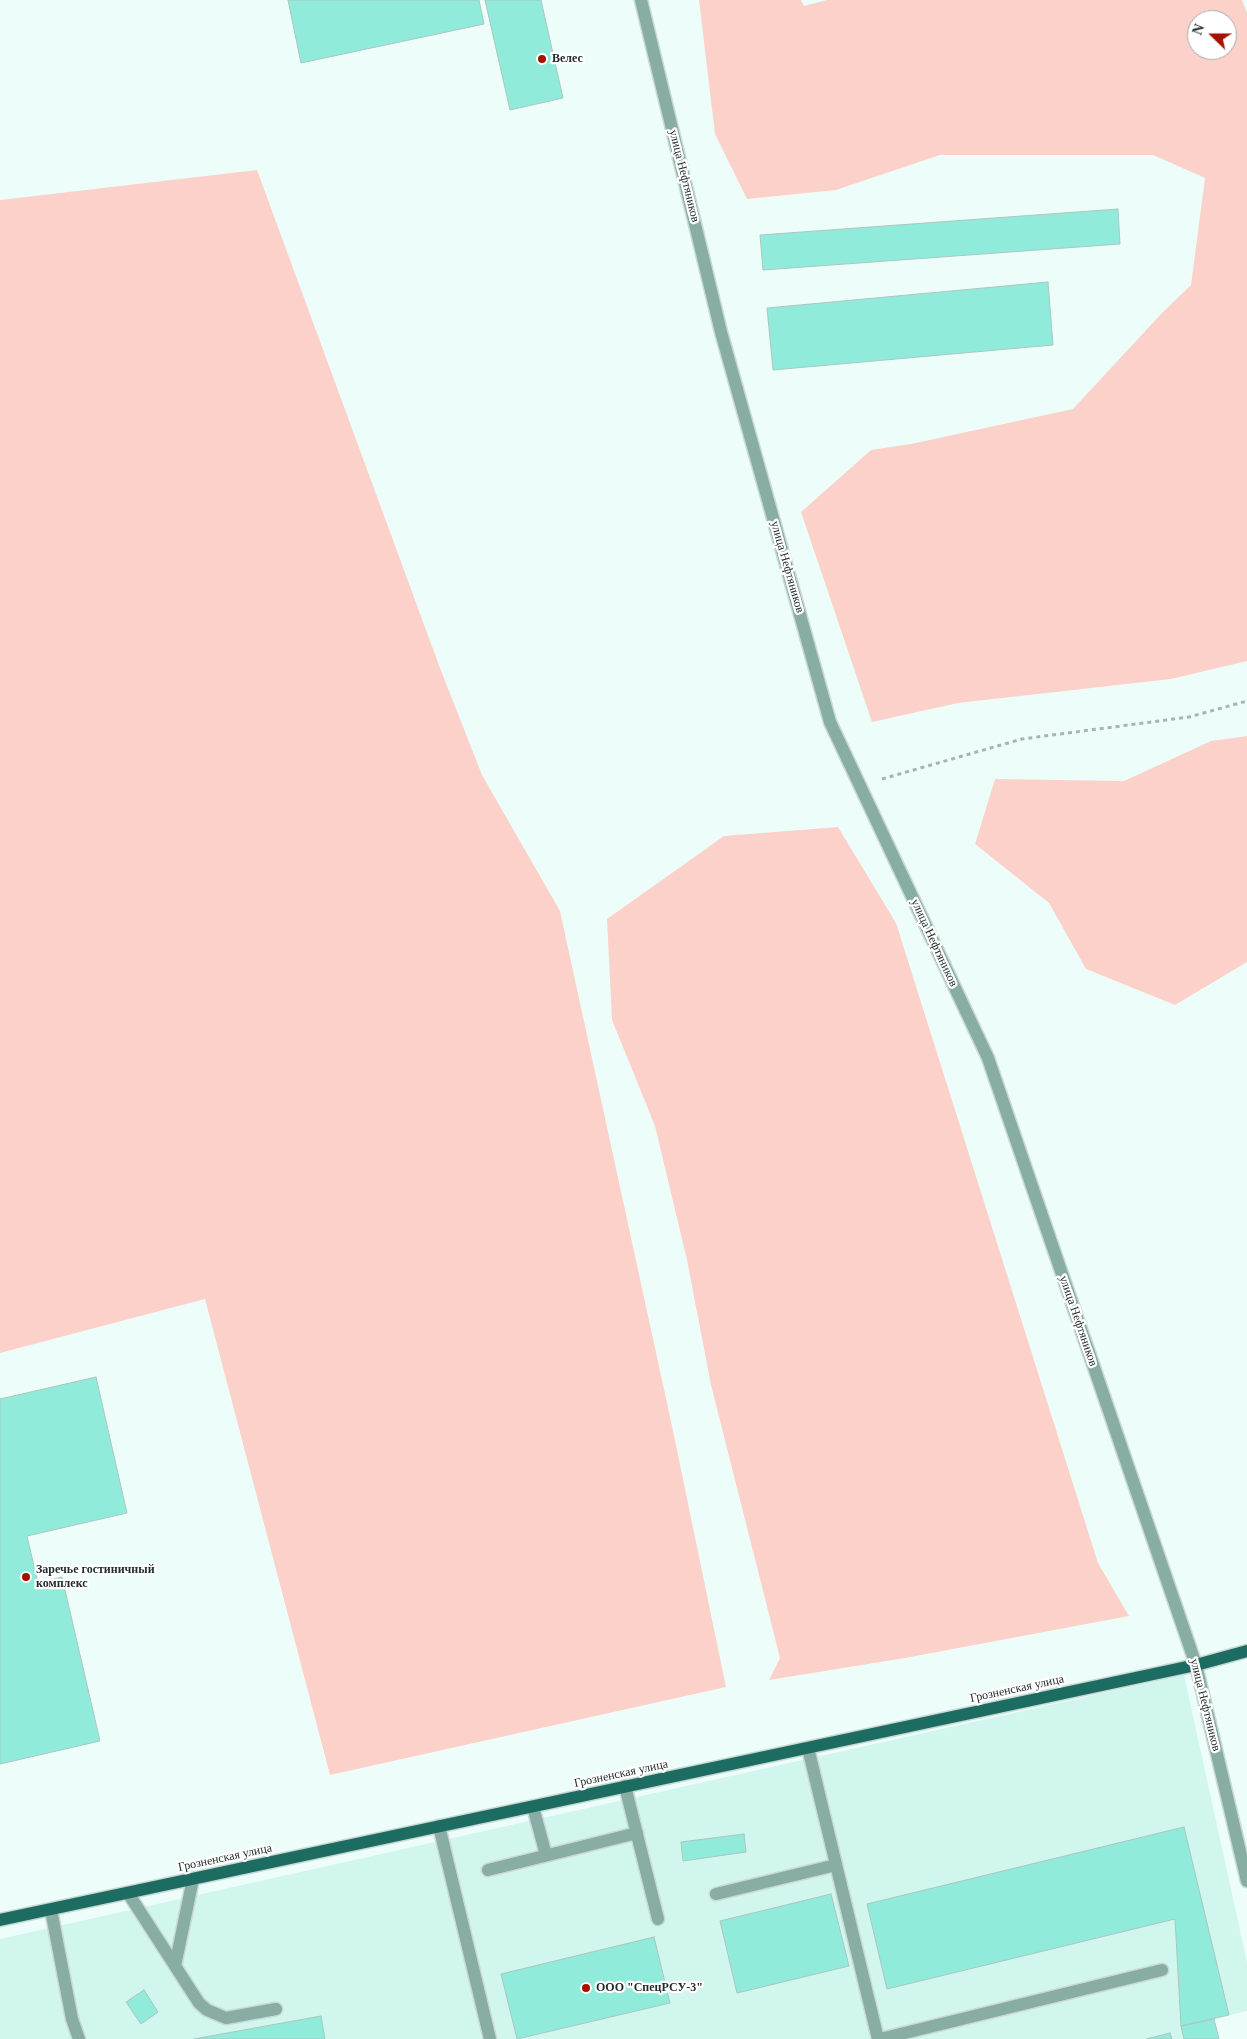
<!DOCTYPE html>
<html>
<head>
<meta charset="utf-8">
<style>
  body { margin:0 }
  #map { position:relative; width:1247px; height:2039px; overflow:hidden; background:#edfefa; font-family:Georgia,serif }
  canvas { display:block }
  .north { position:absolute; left:1187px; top:10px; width:50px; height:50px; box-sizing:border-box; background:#fff; border:1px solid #a7abab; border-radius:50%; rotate:292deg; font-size:14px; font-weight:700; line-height:20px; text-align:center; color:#232e2c }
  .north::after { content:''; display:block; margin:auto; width:18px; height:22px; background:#a51101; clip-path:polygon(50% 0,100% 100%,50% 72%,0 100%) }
</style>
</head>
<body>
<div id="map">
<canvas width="1247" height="2039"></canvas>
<div class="north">N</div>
</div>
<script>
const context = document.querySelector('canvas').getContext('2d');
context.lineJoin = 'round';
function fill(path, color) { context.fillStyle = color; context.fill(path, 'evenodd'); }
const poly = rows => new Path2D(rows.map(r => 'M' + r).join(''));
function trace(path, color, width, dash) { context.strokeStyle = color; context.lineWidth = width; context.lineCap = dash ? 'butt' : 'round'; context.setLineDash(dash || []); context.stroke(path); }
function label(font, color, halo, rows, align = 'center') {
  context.font = font + ' Georgia,serif'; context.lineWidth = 4.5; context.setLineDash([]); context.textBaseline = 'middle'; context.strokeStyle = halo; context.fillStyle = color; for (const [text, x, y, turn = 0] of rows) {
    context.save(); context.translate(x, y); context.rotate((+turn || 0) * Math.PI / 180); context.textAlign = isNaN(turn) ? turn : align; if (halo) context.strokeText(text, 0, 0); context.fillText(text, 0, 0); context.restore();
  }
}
fill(poly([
  [1184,1675,1247,1962,1247,2011,1181,2026,1184,2039,0,2039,0,1939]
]), '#d0f6ee');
fill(poly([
  [699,0,801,0,804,6,827,0,1242,0,1247,13,1247,661,1171,679,958,703,872,722,801,512,871,450,911,444,1073,409,1162,313,1191,285,1205,178,1153,155,940,155,836,190,747,199,715,134],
  [1197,20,1227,20,1227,50,1197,50],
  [257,170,440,668,482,775,560,911,672,1426,726,1687,330,1775,205,1299,0,1353,0,200],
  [1247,736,1247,962,1175,1005,1086,969,1049,903,975,844,995,779,1124,781,1211,741],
  [838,827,896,923,1098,1563,1129,1616,905,1658,769,1680,780,1658,711,1385,687,1260,655,1126,612,1020,607,919,724,836]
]), '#fbd1c9');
const building = poly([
  [288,0,479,0,484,24,301,63,288,0],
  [485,0,541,0,563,98,510,110,485,0],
  [1118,209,1120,244,763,270,760,235,1118,209],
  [1048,282,1053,345,773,370,767,308,1048,282],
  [96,1377,127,1513,27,1536,38,1583,62,1577,100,1741,0,1764,0,1399,96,1377],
  [1184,1827,1229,2015,1181,2026,1175,1919,887,1989,867,1904,1184,1827],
  [744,1834,746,1852,683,1861,681,1842,744,1834],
  [831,1894,849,1966,737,1993,720,1921,831,1894],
  [654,1937,670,2003,517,2039,501,1974,654,1937],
  [144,1990,158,2012,141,2024,126,2002,144,1990],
  [321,2016,325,2039,194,2039,321,2016],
  [1214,2019,1219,2039,1184,2039,1181,2026,1214,2019],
  [1170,2033,1172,2039,1146,2039,1170,2033]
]);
fill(building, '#90ebda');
trace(building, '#abc7c1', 1);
const minor = poly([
  [641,0,721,332,830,722,988,1058,1196,1665,1247,1881],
  [808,1748,878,2039],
  [625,1786,658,1919],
  [533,1807,546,1855],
  [439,1826,490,2039],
  [488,1870,637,1833],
  [128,1893,199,2003,207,2010,226,2018,276,2009],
  [716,1894,836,1865],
  [51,1910,72,2019,79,2039],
  [175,1966,193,1879],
  [880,2039,1162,1970]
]);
const major = poly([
  [0,1920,1196,1665,1247,1651]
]);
trace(minor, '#c9d9d5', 15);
trace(major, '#c9d9d5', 15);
trace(poly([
  [882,779,1022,739,1189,717,1247,701]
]), '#a6b5b2', 3, [4, 4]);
trace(minor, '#88ada5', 12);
trace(major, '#1c6c61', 12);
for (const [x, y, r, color] of [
  [542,59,5,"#a51101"],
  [26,1577,5,"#a51101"],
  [586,1988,5,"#a51101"]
]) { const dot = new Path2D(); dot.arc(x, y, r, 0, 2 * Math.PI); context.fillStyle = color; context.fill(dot); trace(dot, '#fff', 2); }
label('bold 12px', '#232e2c', '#fff', [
  ["Велес",552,59],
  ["Заречье гостиничный",36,1570],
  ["комплекс",36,1584],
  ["ООО \"СпецРСУ-3\"",596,1988]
], 'left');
label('12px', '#232e2c', '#fff', [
  ["улица Нефтяников",684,176,76],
  ["улица Нефтяников",787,567,74],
  ["улица Нефтяников",934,943,65],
  ["улица Нефтяников",1078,1321,71],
  ["Грозненская улица",1017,1689,-12],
  ["улица Нефтяников",1205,1705,76],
  ["Грозненская улица",621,1774,-12],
  ["Грозненская улица",225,1858,-12]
]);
</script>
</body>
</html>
